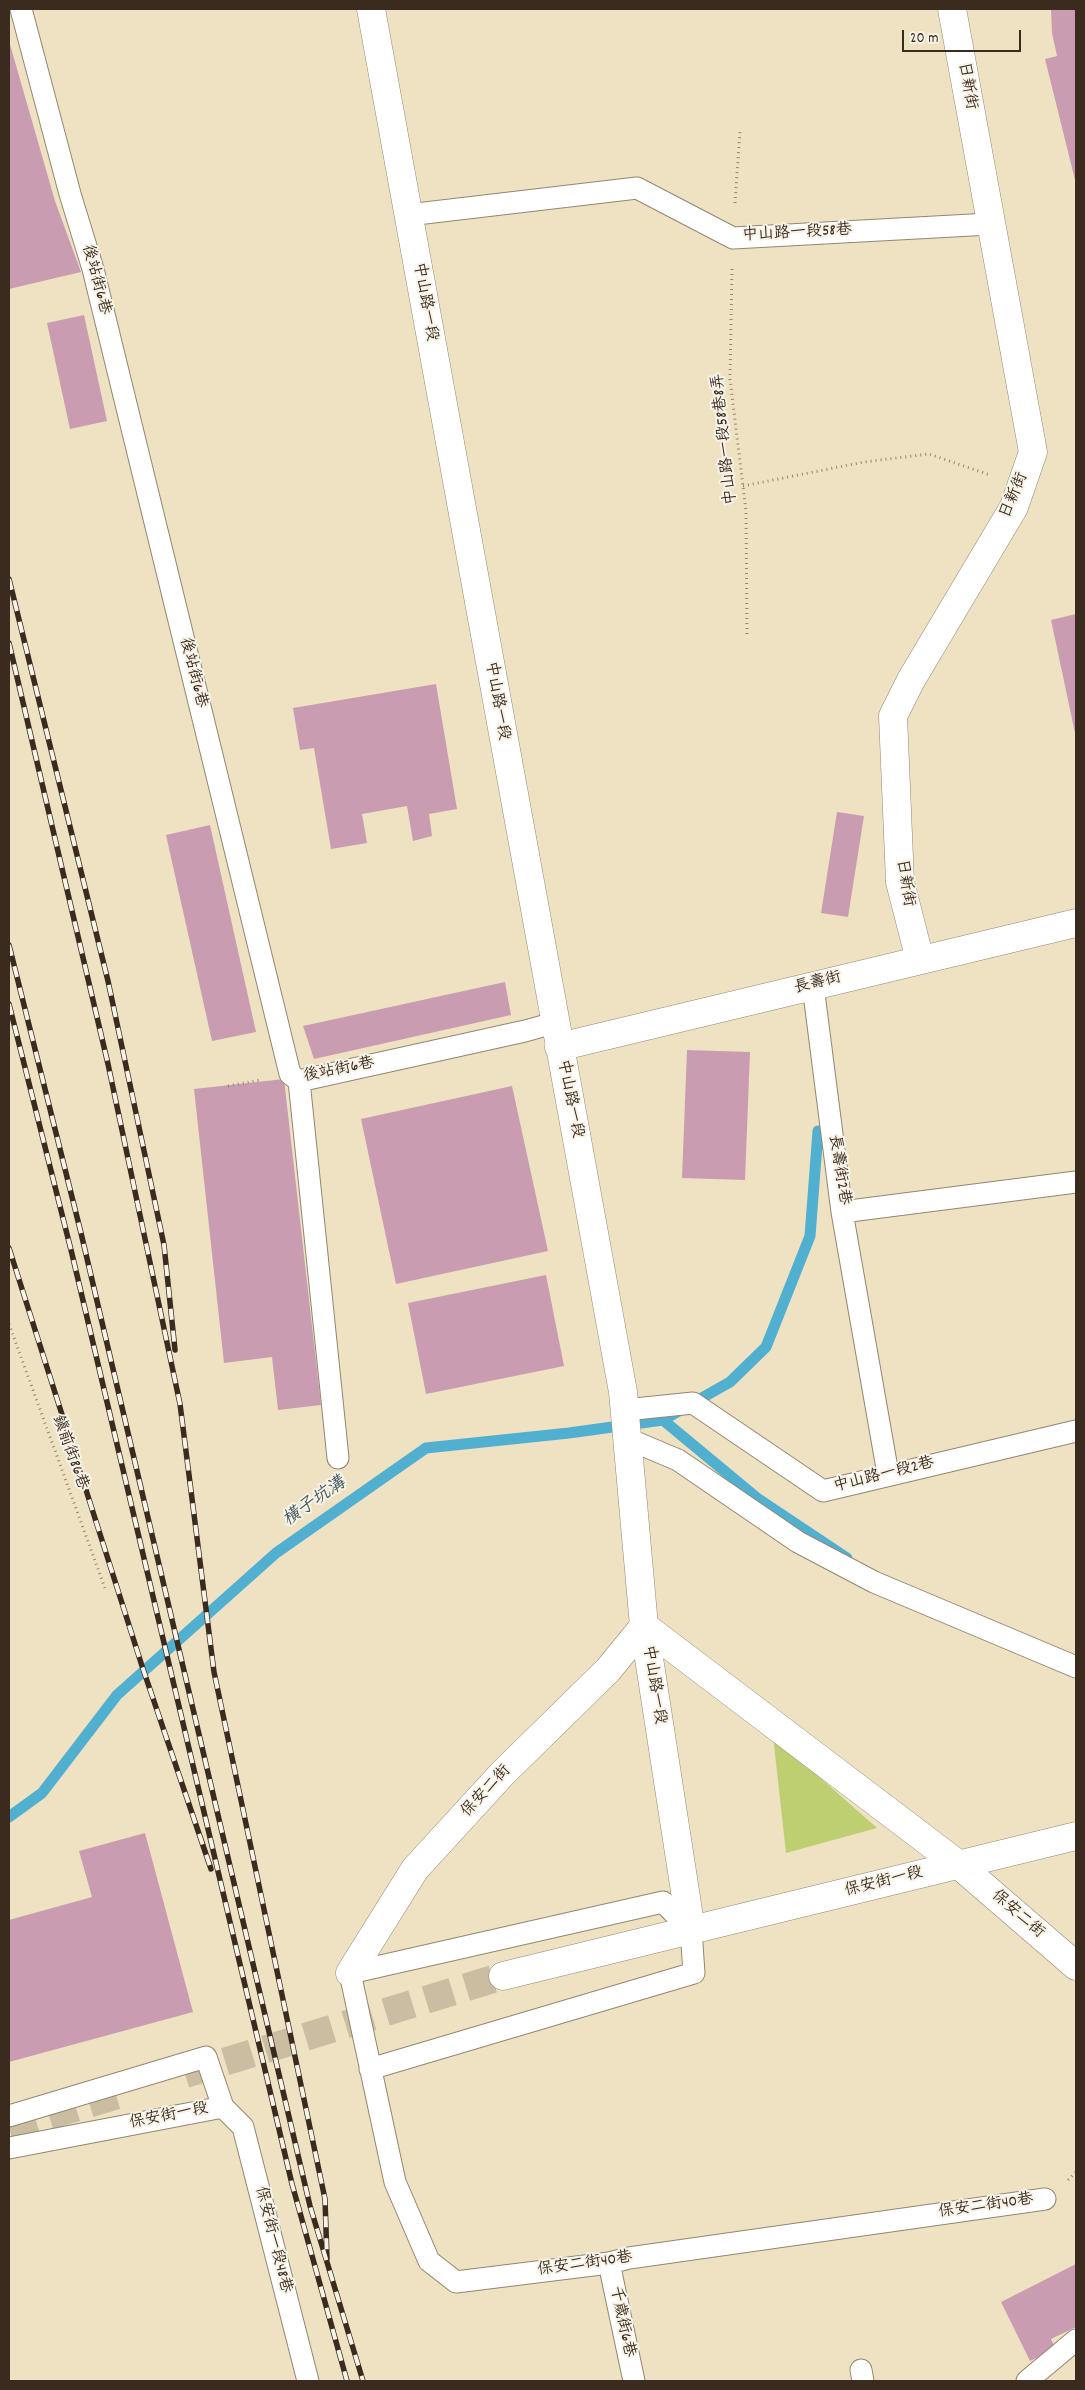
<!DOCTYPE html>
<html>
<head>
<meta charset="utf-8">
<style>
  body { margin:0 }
  #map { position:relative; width:1085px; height:2390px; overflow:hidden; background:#eee2c3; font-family:Dekko,sans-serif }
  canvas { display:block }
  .frame { position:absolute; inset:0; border:10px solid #3b2a1e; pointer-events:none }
  .scale { position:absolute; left:902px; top:30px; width:119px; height:22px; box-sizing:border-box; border:2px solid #3b2a1e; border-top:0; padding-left:6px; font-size:15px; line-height:18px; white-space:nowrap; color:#3b2a1e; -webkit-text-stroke:4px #f7f3e8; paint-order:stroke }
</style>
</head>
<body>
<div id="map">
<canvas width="1085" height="2390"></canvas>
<div class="frame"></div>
<div class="scale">20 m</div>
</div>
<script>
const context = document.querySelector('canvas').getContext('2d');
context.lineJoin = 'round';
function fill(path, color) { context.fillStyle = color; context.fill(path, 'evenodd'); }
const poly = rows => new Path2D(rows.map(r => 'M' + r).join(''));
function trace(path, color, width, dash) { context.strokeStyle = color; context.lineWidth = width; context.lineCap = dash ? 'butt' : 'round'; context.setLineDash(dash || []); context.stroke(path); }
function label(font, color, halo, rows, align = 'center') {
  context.font = font + ' Dekko,"LXGW WenKai TC",sans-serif'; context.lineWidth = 4; context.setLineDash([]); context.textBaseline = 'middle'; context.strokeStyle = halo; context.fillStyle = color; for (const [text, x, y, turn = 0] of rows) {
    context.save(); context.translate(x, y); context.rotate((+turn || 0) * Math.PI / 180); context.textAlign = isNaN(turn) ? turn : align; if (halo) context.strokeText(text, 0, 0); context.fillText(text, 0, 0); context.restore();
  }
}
fill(poly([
  [773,1736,877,1828,786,1853]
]), '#becf72');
trace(poly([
  [663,1420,757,1498,847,1558],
  [9,1817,42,1793,117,1695,276,1553,426,1448,569,1433,663,1420,730,1382,766,1347,810,1236,818,1131]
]), '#51b0d0', 11);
fill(poly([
  [1051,9,1076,9,1076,184,1045,59,1057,56,1052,33],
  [9,41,55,201,81,272,9,289],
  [84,315,107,421,70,429,47,323],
  [1076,614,1076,732,1075,733,1051,620],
  [436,684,457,809,429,814,432,836,413,841,407,806,362,814,367,843,331,849,314,748,300,750,293,708],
  [837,812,864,816,848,917,821,913],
  [210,825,256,1032,212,1041,166,835],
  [505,982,511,1015,314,1059,303,1026],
  [687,1050,750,1052,745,1180,682,1178],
  [284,1079,321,1405,278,1410,272,1357,224,1363,194,1089],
  [512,1086,548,1251,396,1284,361,1119],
  [546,1275,564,1366,426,1394,408,1303],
  [145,1833,193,2012,9,2062,9,1920,92,1897,79,1851],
  [1076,2264,1076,2327,1051,2339,1056,2349,1030,2361,1001,2302]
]), '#ca9cb2');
trace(poly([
  [185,2074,503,1976],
  [9,2128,127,2092]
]), '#cabda2', 28, [28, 14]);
const lane = poly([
  [21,9,70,194,93,269,290,1074,299,1081,525,1031,554,1023],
  [408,215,637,188,733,238,990,224],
  [813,986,842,1212,1076,1182],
  [299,1081,338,1458],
  [842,1212,888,1474],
  [625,1410,693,1403,823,1491,1076,1431],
  [628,1439,678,1460,798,1542,874,1582,1076,1667],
  [370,2069,694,1973,691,1930,663,1902,350,1973,395,2182,429,2261,456,2282,609,2263,629,2258,1045,2199],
  [223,2107,243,2127,308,2381],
  [9,2116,206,2057,223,2107,9,2148],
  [609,2263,634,2381],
  [861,2370,863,2381],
  [1027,2381,1076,2340]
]);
const street = poly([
  [920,960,900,882,893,716,911,680,1014,507,1033,452,952,9],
  [559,1047,1076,923],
  [350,1973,415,1869,502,1774,608,1670,644,1626]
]);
const secondary = poly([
  [371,9,623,1392,644,1626,691,1930],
  [644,1626,959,1865,1076,1966],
  [503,1976,1076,1836]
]);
trace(lane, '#948670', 23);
trace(street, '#948670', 29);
trace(secondary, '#948670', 29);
trace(poly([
  [735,203,740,131],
  [732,269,730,379,746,511,747,638],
  [743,486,864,462,929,454,990,475],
  [228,1086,260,1080],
  [9,1324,106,1591],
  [1068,2180,1076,2172]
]), '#948670', 3, [1, 4]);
trace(lane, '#fff', 21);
trace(street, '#fff', 28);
trace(secondary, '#fff', 28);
const rail = poly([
  [9,579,108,981,164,1245,175,1350],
  [9,643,108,1064,180,1404,214,1672,325,2199,327,2259],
  [9,945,81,1233,310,2206,363,2381],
  [9,1004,72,1254,292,2184,347,2381],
  [9,1248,142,1666,211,1869]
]);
trace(rail, '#3b2a1e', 5.5);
trace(rail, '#f7f3e8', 4, [11]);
label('16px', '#3b2a1e', '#f7f3e8', [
  ["日新街",966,86,80],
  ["中山路一段58巷",797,234,-3],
  ["後站街6巷",95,280,75],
  ["中山路一段",424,302,80],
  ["中山路一段58巷8弄",726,439,-96],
  ["日新街",1015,496,-67],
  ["後站街6巷",192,673,76],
  ["中山路一段",496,701,80],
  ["日新街",904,883,81],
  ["長壽街",818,984,-14],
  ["後站街6巷",339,1071,-11],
  ["中山路一段",569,1099,79],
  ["長壽街2巷",838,1170,81],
  ["鎮前街86巷",69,1453,70],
  ["中山路一段2巷",884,1476,-14],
  ["中山路一段",653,1685,81],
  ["保安二街",487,1792,-47],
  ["保安街一段",884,1883,-14],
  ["保安二街",1017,1915,41],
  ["保安街一段",169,2117,-11],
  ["保安二街40巷",986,2207,-8],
  ["保安街一段48巷",272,2240,76],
  ["保安二街40巷",585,2265,-8],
  ["千歲街6巷",621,2322,78]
]);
label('italic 18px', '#43595c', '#f7f3e8', [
  ["橫子坑溝",315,1503,-35]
]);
</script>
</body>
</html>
